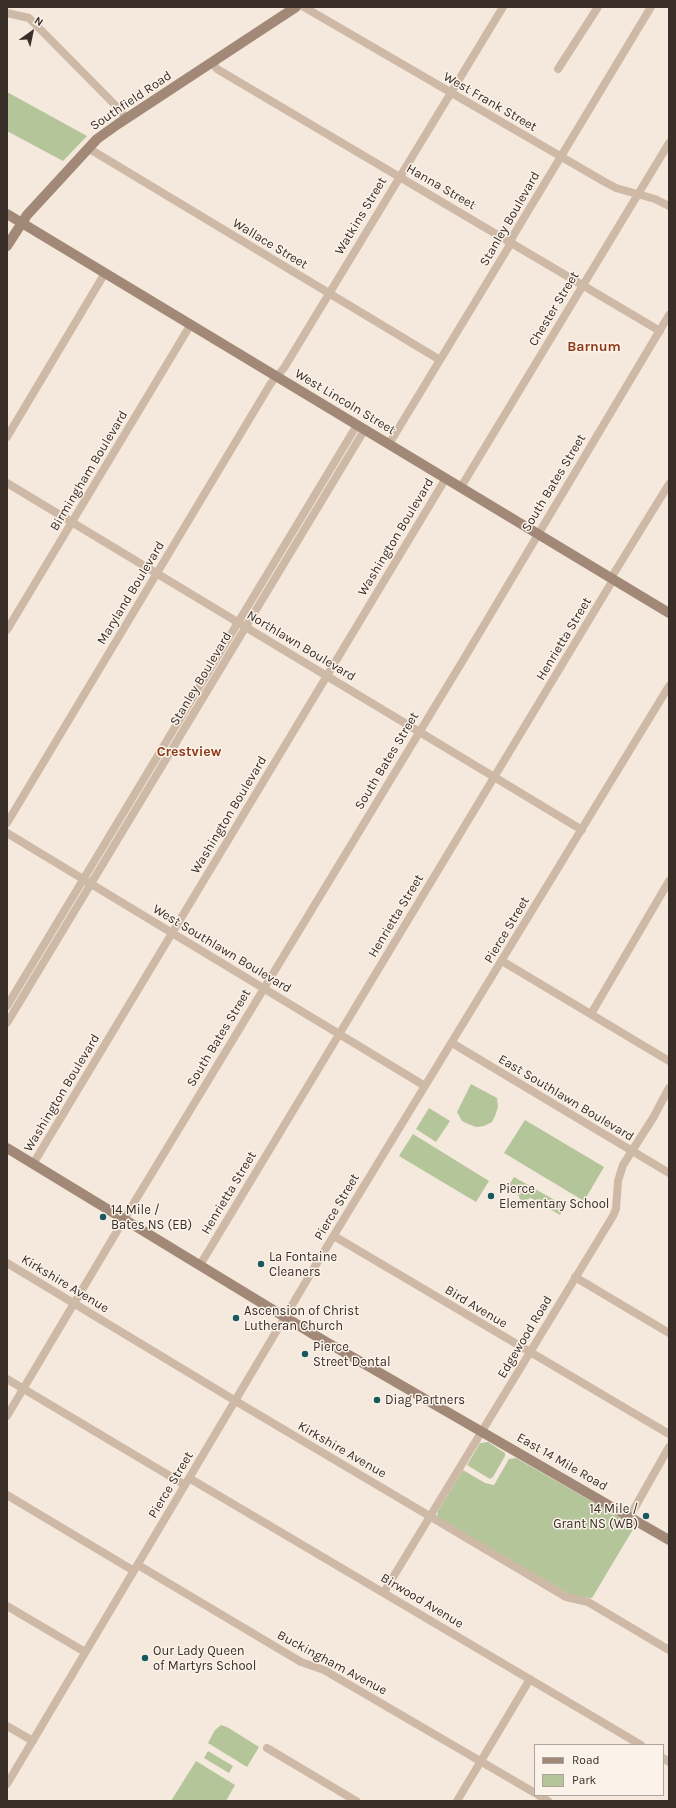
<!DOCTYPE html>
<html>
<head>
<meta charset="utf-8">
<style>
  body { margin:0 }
  #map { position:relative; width:676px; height:1808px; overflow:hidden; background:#f4e9dc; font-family:Karla,sans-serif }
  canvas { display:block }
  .frame { position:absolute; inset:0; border:8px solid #392e28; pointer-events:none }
  .legend { position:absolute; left:534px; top:1744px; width:130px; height:52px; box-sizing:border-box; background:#fbf3e9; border:1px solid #ada49c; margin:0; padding:5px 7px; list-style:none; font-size:12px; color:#392e28 }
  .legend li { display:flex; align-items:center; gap:8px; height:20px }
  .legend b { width:20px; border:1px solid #ada49c }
  .north { position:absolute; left:12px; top:12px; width:40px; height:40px; -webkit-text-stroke:3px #fbf3e9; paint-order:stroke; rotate:33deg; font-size:11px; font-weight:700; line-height:16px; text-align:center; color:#392e28 }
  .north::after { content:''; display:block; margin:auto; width:14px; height:18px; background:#392e28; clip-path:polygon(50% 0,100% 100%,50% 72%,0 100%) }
</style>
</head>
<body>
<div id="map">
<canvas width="676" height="1808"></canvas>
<div class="frame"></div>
<ul class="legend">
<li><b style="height:5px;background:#a28877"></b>Road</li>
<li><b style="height:11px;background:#b5c59a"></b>Park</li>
</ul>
<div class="north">N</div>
</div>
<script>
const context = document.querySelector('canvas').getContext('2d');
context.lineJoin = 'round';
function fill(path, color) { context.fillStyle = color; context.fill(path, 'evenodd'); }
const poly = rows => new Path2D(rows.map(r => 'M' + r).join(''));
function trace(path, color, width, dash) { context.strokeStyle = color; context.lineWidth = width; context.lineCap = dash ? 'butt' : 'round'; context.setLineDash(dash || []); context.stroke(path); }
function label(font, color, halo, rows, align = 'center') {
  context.font = font + ' Karla,sans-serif'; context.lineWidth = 3; context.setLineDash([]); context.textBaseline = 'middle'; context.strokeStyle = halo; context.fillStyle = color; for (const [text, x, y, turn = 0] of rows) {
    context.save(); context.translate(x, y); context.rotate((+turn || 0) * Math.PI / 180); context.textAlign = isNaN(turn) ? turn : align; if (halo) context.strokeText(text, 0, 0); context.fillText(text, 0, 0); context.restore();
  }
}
fill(poly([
  [7,92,87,136,63,161,7,131],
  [471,1084,497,1098,498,1107,495,1116,492,1122,484,1126,476,1127,468,1124,462,1121,457,1112],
  [429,1108,450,1121,436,1142,416,1129],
  [525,1120,604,1167,584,1201,504,1153],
  [413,1134,489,1181,476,1202,399,1156],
  [514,1177,565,1206,560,1215,531,1198,521,1202,518,1194,507,1188],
  [488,1442,505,1453,505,1456,493,1477,490,1479,467,1465,480,1443],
  [516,1458,635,1526,592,1598,572,1596,437,1517,438,1511,463,1470,485,1483,494,1485,509,1459],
  [221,1725,227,1727,259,1747,247,1767,208,1743,215,1730],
  [208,1751,233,1766,229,1773,204,1758],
  [196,1761,235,1785,226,1801,171,1801]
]), '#b5c59a');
trace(poly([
  [304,7,603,181,616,188,655,199,669,206],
  [7,13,29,18,34,23,121,111,126,119],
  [212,62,217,69,660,331],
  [558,69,598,7],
  [88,148,440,360],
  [7,437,105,273],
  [389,444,508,248,513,236,651,7],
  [7,483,582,830],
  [461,487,669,143],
  [611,578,669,484],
  [7,630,191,324],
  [7,823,271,383,284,368,503,7],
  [7,833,425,1086],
  [502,961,669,1061],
  [7,1006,357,425],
  [591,1014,669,881],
  [7,1023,365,429],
  [452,1043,669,1173],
  [33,1164,446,478],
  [334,1236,669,1434],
  [7,1263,244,1406,566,1597,588,1602,669,1650],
  [200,1265,613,580],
  [575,1277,669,1333],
  [7,1379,185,1485],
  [7,1416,132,1206,465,657,669,315],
  [189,1478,641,1745],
  [7,1495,134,1571],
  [630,1516,669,1447],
  [138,1565,301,1662,324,1670,535,1793],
  [384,1592,613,1216,616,1209,618,1181,623,1165,653,1118,669,1088],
  [7,1606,85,1652],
  [7,1726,33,1741],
  [267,1748,356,1801],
  [663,1758,669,1762],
  [7,1784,320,1258,669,686],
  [538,1795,548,1801],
  [457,1801,530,1679]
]), '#ceb9a6', 8);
trace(poly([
  [7,214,669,613],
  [7,246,27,215,97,139,118,124,296,7],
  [7,1148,316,1336,669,1540]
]), '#a28877', 10);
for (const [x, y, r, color] of [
  [491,1196,4,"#19585f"],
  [103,1217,4,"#19585f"],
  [261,1264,4,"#19585f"],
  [236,1318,4,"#19585f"],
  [305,1354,4,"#19585f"],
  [377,1400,4,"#19585f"],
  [646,1516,4,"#19585f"],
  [145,1658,4,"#19585f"]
]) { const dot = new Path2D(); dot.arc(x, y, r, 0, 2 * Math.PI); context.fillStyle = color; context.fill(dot); trace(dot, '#fbf3e9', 1.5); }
label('13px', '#392e28', '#fbf3e9', [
  ["Southfield Road",131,101,-34],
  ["West Frank Street",490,102,30],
  ["Hanna Street",441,187,30],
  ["Watkins Street",361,216,-59],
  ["Stanley Boulevard",510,219,-60],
  ["Wallace Street",270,244,31],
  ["Chester Street",554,309,-59],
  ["West Lincoln Street",345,402,31],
  ["Birmingham Boulevard",89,471,-59],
  ["South Bates Street",554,483,-59],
  ["Washington Boulevard",396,537,-59],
  ["Maryland Boulevard",131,593,-59],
  ["Henrietta Street",564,639,-59],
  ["Northlawn Boulevard",301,646,31],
  ["Stanley Boulevard",201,679,-59],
  ["South Bates Street",387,761,-59],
  ["Washington Boulevard",229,815,-59],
  ["Henrietta Street",396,916,-59],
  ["Pierce Street",507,930,-59],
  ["West Southlawn Boulevard",222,949,31],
  ["South Bates Street",219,1038,-59],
  ["Washington Boulevard",62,1093,-59],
  ["East Southlawn Boulevard",566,1098,31],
  ["Henrietta Street",229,1193,-59],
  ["Pierce Street",337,1207,-59],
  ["Kirkshire Avenue",65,1284,31],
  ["Bird Avenue",476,1307,31],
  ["Edgewood Road",525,1337,-59],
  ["Kirkshire Avenue",342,1450,30],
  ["East 14 Mile Road",562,1462,30],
  ["Pierce Street",171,1485,-59],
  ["Birwood Avenue",422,1601,31],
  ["Buckingham Avenue",332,1663,28]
]);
label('13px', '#392e28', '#fbf3e9', [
  ["Pierce",499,1189],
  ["Elementary School",499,1204],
  ["14 Mile /",111,1210],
  ["Bates NS (EB)",111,1225],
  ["La Fontaine",269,1257],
  ["Cleaners",269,1272],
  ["Ascension of Christ",244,1311],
  ["Lutheran Church",244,1326],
  ["Pierce",313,1347],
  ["Street Dental",313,1362],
  ["Diag Partners",385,1400],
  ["14 Mile /",638,1509,"right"],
  ["Grant NS (WB)",638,1524,"right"],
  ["Our Lady Queen",153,1651],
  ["of Martyrs School",153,1666]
], 'left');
label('bold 14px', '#903919', '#fbf3e9', [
  ["Barnum",594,347],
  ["Crestview",189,752]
]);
</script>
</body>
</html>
